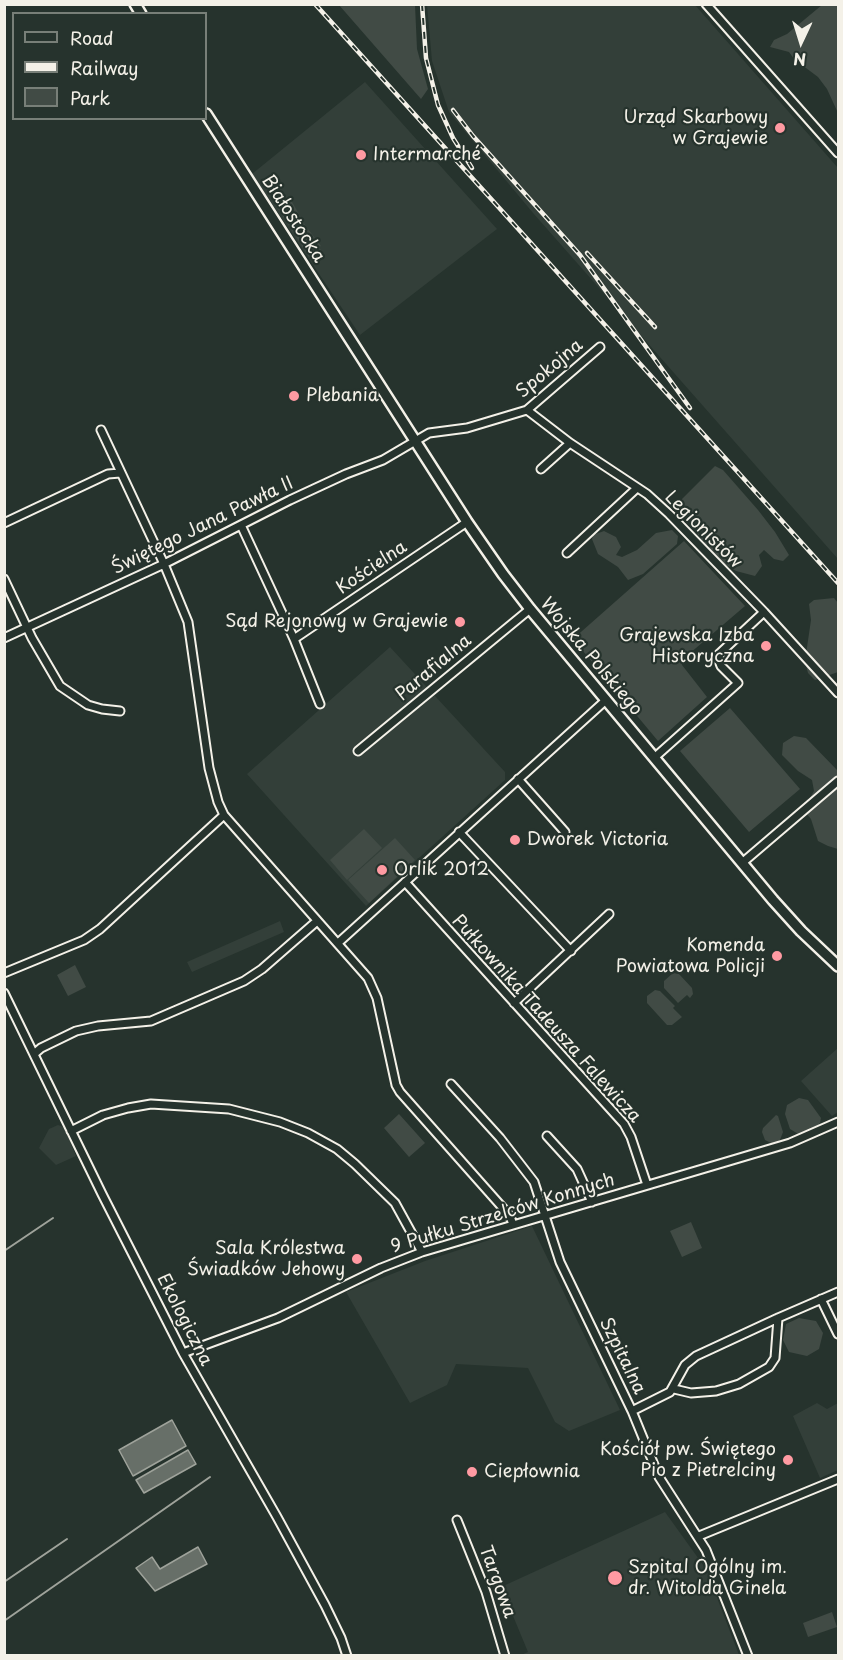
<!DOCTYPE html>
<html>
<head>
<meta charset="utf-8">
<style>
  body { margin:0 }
  #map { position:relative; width:843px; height:1660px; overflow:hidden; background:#26332d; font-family:"Playpen Sans",sans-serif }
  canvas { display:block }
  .frame { position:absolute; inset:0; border:6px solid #f4f1e8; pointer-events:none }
  .legend { position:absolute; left:12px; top:12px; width:195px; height:108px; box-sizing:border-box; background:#26332d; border:2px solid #787f78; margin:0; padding:8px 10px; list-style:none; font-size:18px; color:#f4f1e8 }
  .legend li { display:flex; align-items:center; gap:12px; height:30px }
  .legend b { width:30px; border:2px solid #787f78 }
  .north { position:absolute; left:771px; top:12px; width:60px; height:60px; -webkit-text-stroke:4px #26332d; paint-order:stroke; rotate:184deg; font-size:16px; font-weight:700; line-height:24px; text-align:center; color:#f4f1e8 }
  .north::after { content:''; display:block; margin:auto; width:21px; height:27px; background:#f4f1e8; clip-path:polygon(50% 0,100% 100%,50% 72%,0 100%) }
</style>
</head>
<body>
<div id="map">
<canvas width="843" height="1660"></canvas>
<div class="frame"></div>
<ul class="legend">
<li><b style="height:8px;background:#26332d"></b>Road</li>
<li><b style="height:8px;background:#f4f1e8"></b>Railway</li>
<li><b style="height:16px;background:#414b45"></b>Park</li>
</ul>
<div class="north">N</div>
</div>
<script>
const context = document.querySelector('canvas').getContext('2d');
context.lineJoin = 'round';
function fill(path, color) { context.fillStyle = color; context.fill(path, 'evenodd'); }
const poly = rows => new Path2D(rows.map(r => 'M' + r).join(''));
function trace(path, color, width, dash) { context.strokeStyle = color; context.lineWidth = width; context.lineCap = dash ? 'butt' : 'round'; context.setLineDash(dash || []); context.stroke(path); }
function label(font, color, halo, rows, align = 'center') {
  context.font = font + ' "Playpen Sans",sans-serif'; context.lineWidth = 4.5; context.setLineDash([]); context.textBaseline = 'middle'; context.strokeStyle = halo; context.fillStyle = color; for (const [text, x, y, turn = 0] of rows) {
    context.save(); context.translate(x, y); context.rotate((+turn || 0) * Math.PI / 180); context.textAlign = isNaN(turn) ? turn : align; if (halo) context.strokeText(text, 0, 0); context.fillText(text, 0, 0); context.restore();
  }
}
fill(poly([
  [427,5,695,5,838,168,838,559,533,213,449,112,432,61],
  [365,82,497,229,360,335,252,174],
  [390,647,505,772,505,780,366,906,247,774],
  [280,921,284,932,192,972,187,962],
  [838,1048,838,1112,832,1116,801,1081],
  [58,1125,64,1127,76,1156,56,1165,39,1148,49,1129],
  [532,1226,620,1410,569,1431,555,1422,528,1368,456,1364,447,1385,410,1403,346,1292,425,1261],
  [817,1403,827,1409,838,1403,838,1470,820,1478,793,1416],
  [665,1512,706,1569,739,1655,521,1655,528,1652,501,1587]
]), '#333f39');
fill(poly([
  [339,5,415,5,417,49,428,89,421,99],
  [822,5,838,5,838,113,827,89,818,77,794,59,789,52,770,47,774,40,787,34],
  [286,197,291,200,305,225,321,246,319,247,322,252,317,259,309,257,276,206,278,201],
  [715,466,723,470,758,510,775,532,789,555,783,561,774,559,764,550,759,555,762,566,755,576,736,571,723,563,705,544,686,518,679,502],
  [672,530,678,536,677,544,643,574,628,580,618,567,598,554,592,539,593,535,604,531,616,537,621,547,616,555,622,557,637,550,656,533],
  [684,541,745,606,682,660,682,665,707,697,658,741,573,639],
  [834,598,838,603,838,672,815,680,808,673,805,661,811,620,809,604,814,600],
  [730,708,800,789,749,832,680,751],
  [794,736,806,738,838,771,838,849,828,846,818,841,811,819,806,813,808,801,814,791,812,780,798,771,782,755,783,743],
  [364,829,382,848,347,880,330,860],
  [395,838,415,860,369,903,348,880],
  [75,965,86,987,68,996,57,975],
  [673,973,679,974,692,988,693,994,690,998,687,995,678,1003,664,988,664,981],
  [655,990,660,991,675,1006,673,1008,682,1017,672,1025,667,1025,647,1003,647,996],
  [799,1098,808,1100,821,1118,820,1123,814,1130,800,1135,790,1129,785,1114,787,1105],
  [399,1114,425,1143,409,1157,384,1128],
  [776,1115,778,1116,783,1132,780,1140,775,1145,765,1140,762,1132,763,1128],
  [691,1222,702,1248,682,1257,670,1231],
  [799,1318,816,1321,823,1333,819,1349,807,1356,789,1352,783,1340,786,1324],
  [832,1612,837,1627,808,1637,803,1623]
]), '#414b45');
const water = poly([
  [172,1420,186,1446,133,1476,119,1450,172,1420],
  [188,1450,196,1464,144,1493,136,1480,188,1450],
  [198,1547,207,1564,155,1591,136,1568,152,1557,160,1569,198,1547]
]);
fill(water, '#676f68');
trace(water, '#9fa39b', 1.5);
trace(poly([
  [4,1251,53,1218],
  [4,1582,67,1539],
  [4,1621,210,1477]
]), '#9fa39b', 2);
const minor = poly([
  [706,4,838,153],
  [527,410,570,443,647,494,669,514,764,612,838,693],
  [101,430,164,564,188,622,209,768,218,802,224,815,368,978,377,998,396,1085,400,1092,510,1216,513,1225],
  [541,469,570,443],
  [4,523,108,474,120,473],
  [241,525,294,639,320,704],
  [567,553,637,488],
  [4,579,32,638,60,686,88,705,102,709,120,711],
  [4,638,164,564,290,500,346,474,383,460,429,433,467,428,527,410,600,347],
  [294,639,467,522],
  [358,751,530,609],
  [654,758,738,683,721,666,719,661,719,654,764,612],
  [518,779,565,832],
  [459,832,571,951],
  [742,863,838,781],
  [405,882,624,1124,631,1137,647,1185],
  [338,943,606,700],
  [4,973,84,940,100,929,224,815],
  [4,993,102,1194,183,1353,277,1517,325,1605,341,1638,347,1656],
  [514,1003,609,914],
  [34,1054,41,1048,76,1031,98,1026,151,1021,244,981,262,969,317,921],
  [451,1084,500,1138,534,1182,560,1262,632,1411,659,1477,706,1550,748,1656],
  [71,1131,103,1115,128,1108,151,1104,229,1109,280,1122,308,1133,337,1149,355,1164,395,1203,422,1252],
  [547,1136,577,1169,592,1202],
  [821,1299,838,1334],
  [183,1353,278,1318,381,1268,422,1252,790,1143,838,1122],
  [674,1389,691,1393,716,1391,739,1384,769,1367,775,1358,778,1318],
  [632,1411,670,1392,685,1365,696,1356,778,1318,838,1292],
  [457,1520,486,1592,505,1656],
  [699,1536,838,1479]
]);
const major = poly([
  [135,4,141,14],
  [206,114,467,522,503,574,530,609,773,900,801,931,838,966]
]);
trace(minor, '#f4f1e8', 11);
trace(major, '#f4f1e8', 14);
trace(minor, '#26332d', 7);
trace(major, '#26332d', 9);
const rail = poly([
  [315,4,838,583],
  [422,4,426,58,438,105,453,138,472,168],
  [453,110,473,136,580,255,690,408],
  [587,253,655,327]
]);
trace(rail, '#f4f1e8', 4.5);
trace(rail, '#26332d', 2, [7]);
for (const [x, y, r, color] of [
  [780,128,6,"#ff9aa2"],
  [361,155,6,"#ff9aa2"],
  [294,396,6,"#ff9aa2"],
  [460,622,6,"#ff9aa2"],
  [766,646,6,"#ff9aa2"],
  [515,840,6,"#ff9aa2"],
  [382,870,6,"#ff9aa2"],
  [777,956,6,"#ff9aa2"],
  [357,1259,6,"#ff9aa2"],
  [788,1460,6,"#ff9aa2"],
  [472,1472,6,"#ff9aa2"],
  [615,1578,8,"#ff9aa2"]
]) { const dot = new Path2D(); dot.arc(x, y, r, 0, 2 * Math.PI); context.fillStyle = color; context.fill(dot); trace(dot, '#26332d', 2); }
label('18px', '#f4f1e8', '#26332d', [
  ["Urząd Skarbowy",768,118],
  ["w Grajewie",768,139],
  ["Intermarché",373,155,"left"],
  ["Plebania",306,396,"left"],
  ["Sąd Rejonowy w Grajewie",448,622],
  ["Grajewska Izba",754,636],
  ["Historyczna",754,657],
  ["Dworek Victoria",527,840,"left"],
  ["Orlik 2012",394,870,"left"],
  ["Komenda",765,946],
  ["Powiatowa Policji",765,967],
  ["Sala Królestwa",345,1249],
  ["Świadków Jehowy",345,1270],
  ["Kościół pw. Świętego",776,1450],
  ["Pio z Pietrelciny",776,1471],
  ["Ciepłownia",484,1472,"left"],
  ["Szpital Ogólny im.",628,1568,"left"],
  ["dr. Witolda Ginela",628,1589,"left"]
], 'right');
label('18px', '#f4f1e8', '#26332d', [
  ["Białostocka",293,219,57],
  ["Spokojna",550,369,-40],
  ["Świętego Jana Pawła II",203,526,-26],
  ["Legionistów",703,530,45],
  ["Kościelna",372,568,-34],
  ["Wojska Polskiego",591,657,50],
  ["Parafialna",434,668,-40],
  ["Pułkownika Tadeusza Falewicza",546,1019,48],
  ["9 Pułku Strzelców Konnych",503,1214,-17],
  ["Ekologiczna",184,1320,63],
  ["Szpitalna",622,1356,64],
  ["Targowa",497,1582,70]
]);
</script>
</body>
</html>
